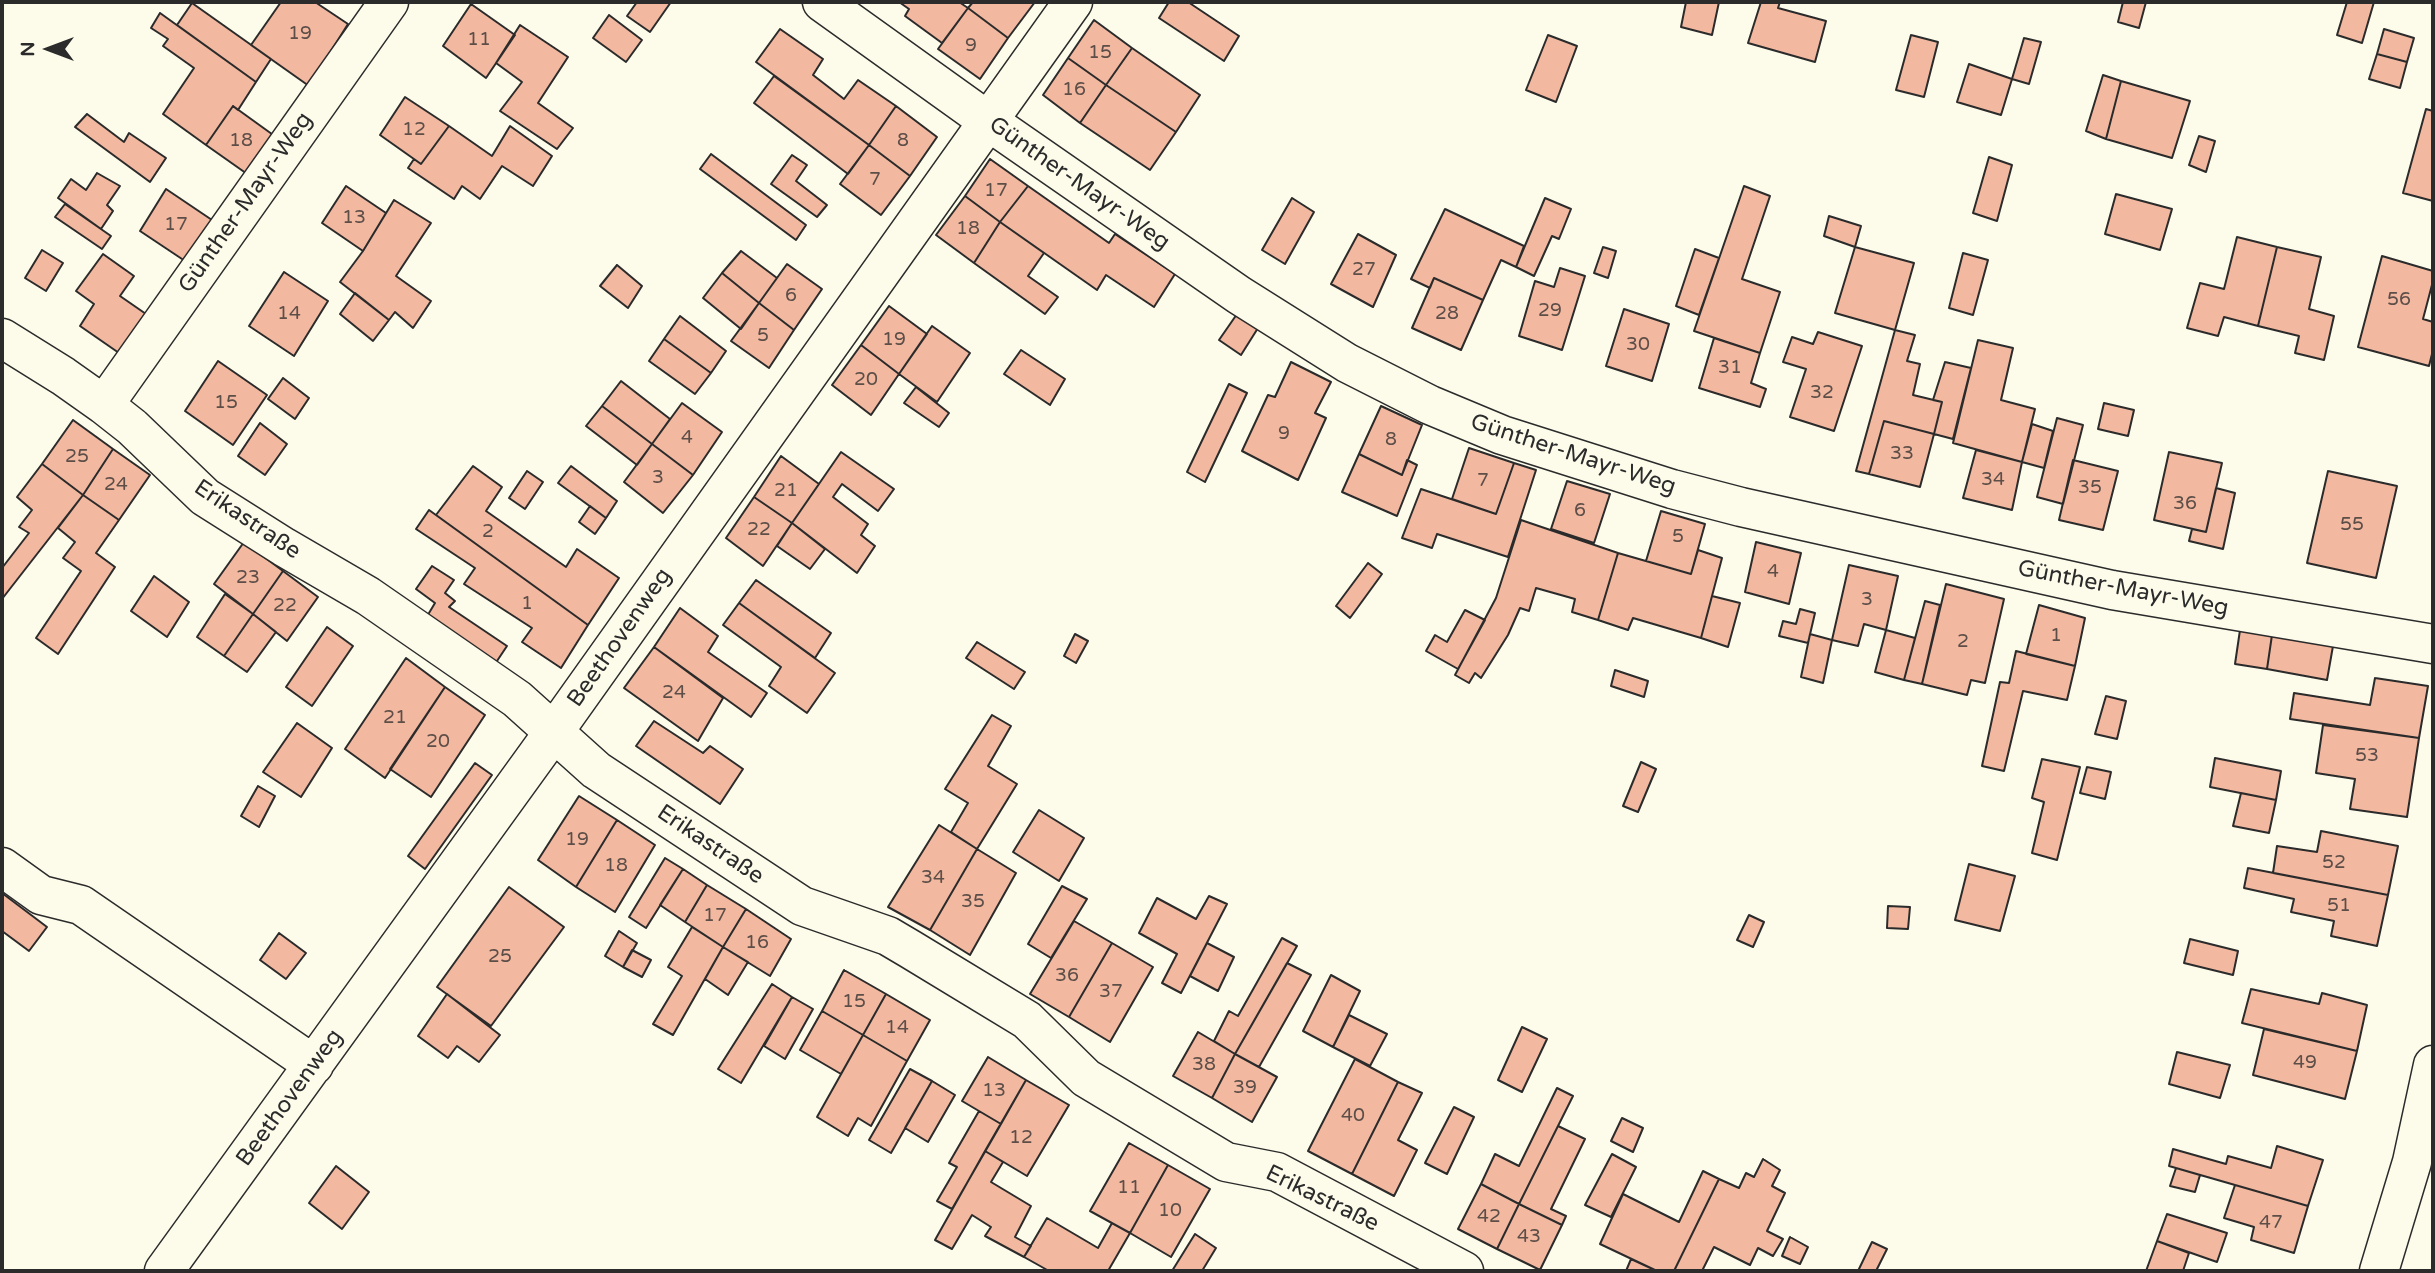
<!DOCTYPE html>
<html>
<head>
<meta charset="utf-8">
<style>
  body { margin:0 }
  #map { position:relative; width:2435px; height:1273px; overflow:hidden; background:#fdfbea; font-family:"Varela Round",sans-serif }
  canvas { display:block }
  .frame { position:absolute; inset:0; border:4px solid #2b2b2b; pointer-events:none }
  .north { position:absolute; left:14px; top:14px; width:70px; height:70px; -webkit-text-stroke:5px #fdfbea; paint-order:stroke; rotate:270deg; font-size:19px; font-weight:700; line-height:28px; text-align:center; color:#2b2b2b }
  .north::after { content:''; display:block; margin:auto; width:24px; height:32px; background:#2b2b2b; clip-path:polygon(50% 0,100% 100%,50% 72%,0 100%) }
</style>
</head>
<body>
<div id="map">
<canvas width="2435" height="1273"></canvas>
<div class="frame"></div>
<div class="north">N</div>
</div>
<script>
const context = document.querySelector('canvas').getContext('2d');
context.lineJoin = 'round';
function fill(path, color) { context.fillStyle = color; context.fill(path, 'evenodd'); }
const poly = rows => new Path2D(rows.map(r => 'M' + r).join(''));
function trace(path, color, width, dash) { context.strokeStyle = color; context.lineWidth = width; context.lineCap = dash ? 'butt' : 'round'; context.setLineDash(dash || []); context.stroke(path); }
function label(font, color, halo, rows, align = 'center') {
  context.font = font + ' "Varela Round",sans-serif'; context.lineWidth = 5; context.setLineDash([]); context.textBaseline = 'middle'; context.strokeStyle = halo; context.fillStyle = color; for (const [text, x, y, turn = 0] of rows) {
    context.save(); context.translate(x, y); context.rotate((+turn || 0) * Math.PI / 180); context.textAlign = isNaN(turn) ? turn : align; if (halo) context.strokeText(text, 0, 0); context.fillText(text, 0, 0); context.restore();
  }
}
const building = poly([
  [281,2,315,2,348,24,309,86,251,45,281,2],
  [637,2,671,2,650,32,627,16,637,2],
  [899,2,959,2,968,8,942,43,905,16,909,9,899,2],
  [973,2,1035,2,1008,38,968,8,973,2],
  [1169,2,1188,2,1239,36,1224,61,1159,18,1169,2],
  [1686,2,1719,2,1712,35,1681,27,1686,2],
  [1761,2,1780,2,1778,8,1826,21,1815,62,1748,43,1761,2],
  [2123,2,2146,2,2139,28,2118,22,2123,2],
  [2347,2,2374,2,2362,43,2337,35,2347,2],
  [192,3,271,59,256,82,177,25,192,3],
  [471,4,515,35,486,78,443,46,471,4],
  [968,8,1008,38,980,79,938,49,968,8],
  [160,13,256,82,238,110,233,106,206,145,163,114,194,68,163,46,168,39,151,28,160,13],
  [609,15,642,40,626,62,593,38,609,15],
  [1094,20,1132,48,1106,85,1068,58,1094,20],
  [520,25,568,57,538,103,573,128,557,149,500,111,522,82,496,63,520,25],
  [780,29,823,59,813,75,844,99,858,80,896,106,869,145,756,62,780,29],
  [2384,29,2414,38,2407,62,2377,54,2384,29],
  [1548,35,1577,46,1556,102,1526,90,1548,35],
  [1911,35,1938,42,1924,97,1896,90,1911,35],
  [2024,38,2041,42,2029,84,2012,79,2024,38],
  [1132,48,1200,95,1176,132,1106,85,1132,48],
  [2377,54,2407,62,2400,88,2369,79,2377,54],
  [1068,58,1106,85,1080,123,1043,95,1068,58],
  [1969,64,2012,79,2001,115,1957,102,1969,64],
  [2103,75,2121,81,2106,139,2086,131,2103,75],
  [774,76,869,145,848,174,754,103,774,76],
  [2121,81,2190,101,2172,158,2106,139,2121,81],
  [1106,85,1176,132,1150,170,1080,123,1106,85],
  [405,97,449,126,421,164,380,135,405,97],
  [233,106,276,137,250,176,206,145,233,106],
  [896,106,937,137,910,176,869,145,896,106],
  [2426,109,2433,111,2433,201,2403,193,2426,109],
  [87,114,124,142,129,133,166,158,150,182,75,127,87,114],
  [449,126,492,156,510,126,552,156,533,186,502,166,480,199,462,186,454,199,408,168,414,159,421,164,449,126],
  [2199,136,2215,141,2206,172,2189,165,2199,136],
  [869,145,910,176,881,215,840,184,869,145],
  [711,154,806,225,796,240,700,169,711,154],
  [792,155,807,165,796,181,827,205,817,217,771,184,792,155],
  [1989,157,2012,165,1997,221,1973,213,1989,157],
  [990,159,1028,186,1000,222,965,196,990,159],
  [97,173,120,186,107,205,113,211,101,229,58,198,71,179,86,190,97,173],
  [346,186,386,213,363,251,322,223,346,186],
  [1028,186,1109,243,1115,234,1175,274,1154,307,1106,275,1097,290,1000,222,1028,186],
  [1744,186,1770,196,1742,279,1780,292,1760,353,1694,331,1744,186],
  [166,189,212,220,185,261,140,231,166,189],
  [2116,194,2172,209,2160,250,2105,234,2116,194],
  [965,196,1000,222,974,263,936,235,965,196],
  [1292,198,1314,212,1285,264,1262,250,1292,198],
  [1545,198,1571,209,1559,239,1552,236,1534,276,1516,267,1545,198],
  [394,200,431,223,396,276,431,301,413,328,395,312,389,320,340,282,363,251,394,200],
  [65,204,111,236,102,249,55,217,65,204],
  [1445,209,1524,246,1516,267,1501,260,1483,300,1434,278,1430,288,1411,279,1445,209],
  [1829,216,1861,226,1855,247,1824,236,1829,216],
  [1000,222,1044,253,1028,276,1058,297,1045,314,974,263,1000,222],
  [1358,234,1396,255,1373,307,1331,284,1358,234],
  [2237,237,2277,247,2258,326,2224,317,2218,336,2187,328,2200,283,2224,289,2237,237],
  [1603,247,1616,251,1608,278,1594,273,1603,247],
  [1855,247,1914,263,1895,330,1835,313,1855,247],
  [2277,247,2321,257,2309,309,2334,316,2324,360,2295,353,2299,336,2258,326,2277,247],
  [1695,249,1719,258,1699,315,1676,306,1695,249],
  [42,250,63,263,46,291,25,278,42,250],
  [741,251,777,278,759,303,722,273,741,251],
  [1963,253,1988,260,1973,315,1949,308,1963,253],
  [103,254,134,276,120,296,146,314,119,353,80,326,94,304,76,291,103,254],
  [2382,256,2433,271,2433,281,2423,319,2433,322,2433,350,2429,366,2358,347,2382,256],
  [787,264,822,289,794,330,759,303,787,264],
  [617,265,642,286,628,308,600,286,617,265],
  [1560,268,1585,276,1562,350,1519,336,1535,281,1554,287,1560,268],
  [284,272,328,301,294,356,249,326,284,272],
  [722,273,759,303,741,329,703,298,722,273],
  [1434,278,1483,300,1461,350,1412,328,1434,278],
  [355,293,389,320,373,341,340,314,355,293],
  [759,303,794,330,769,368,731,341,759,303],
  [889,306,927,334,899,374,861,345,889,306],
  [1624,309,1669,324,1652,381,1606,366,1624,309],
  [1237,314,1258,328,1241,355,1219,340,1237,314],
  [680,316,726,351,711,373,664,339,680,316],
  [932,326,970,353,937,402,899,374,932,326],
  [1895,330,1915,335,1907,361,1920,364,1913,395,1942,402,1934,434,1884,421,1869,474,1856,471,1895,330],
  [1818,332,1862,346,1834,431,1790,417,1806,369,1783,362,1792,337,1813,344,1818,332],
  [1714,338,1760,353,1751,383,1766,389,1760,407,1699,388,1714,338],
  [664,339,711,373,695,394,649,361,664,339],
  [1978,340,2013,348,2001,400,2035,409,2022,462,1953,443,1978,340],
  [861,345,899,374,871,415,832,385,861,345],
  [1021,350,1065,379,1050,405,1004,374,1021,350],
  [218,361,267,395,233,445,185,411,218,361],
  [1291,362,1331,382,1315,413,1326,418,1298,480,1242,451,1268,395,1275,397,1291,362],
  [1945,362,1971,368,1953,439,1934,434,1942,402,1933,400,1945,362],
  [283,378,309,398,295,419,268,399,283,378],
  [621,381,670,419,652,444,602,406,621,381],
  [1229,384,1247,393,1205,482,1187,472,1229,384],
  [916,387,949,413,939,427,904,403,916,387],
  [682,403,722,432,693,475,652,444,682,403],
  [2104,403,2134,410,2128,436,2098,429,2104,403],
  [602,406,652,444,637,465,586,426,602,406],
  [1381,406,1422,425,1402,475,1359,454,1381,406],
  [2057,418,2083,425,2063,504,2037,497,2057,418],
  [73,420,113,449,83,495,42,464,73,420],
  [1884,421,1934,434,1920,487,1869,474,1884,421],
  [260,423,287,444,265,475,238,456,260,423],
  [2032,424,2053,431,2044,468,2022,462,2032,424],
  [652,444,693,475,663,513,624,482,652,444],
  [1469,448,1514,463,1496,514,1452,499,1469,448],
  [113,449,150,475,119,520,83,495,113,449],
  [1976,450,2022,462,2012,510,1963,498,1976,450],
  [841,452,894,489,878,511,842,484,833,497,868,524,861,535,875,546,857,573,792,523,841,452],
  [2169,452,2222,463,2206,532,2154,520,2169,452],
  [1359,454,1402,475,1407,460,1417,465,1397,516,1342,492,1359,454],
  [781,456,819,484,792,523,754,497,781,456],
  [2073,460,2118,471,2103,530,2059,520,2073,460],
  [1514,463,1536,470,1508,557,1437,534,1432,548,1402,538,1421,489,1496,514,1514,463],
  [42,464,83,495,2,599,2,568,29,533,19,527,32,510,17,497,42,464],
  [473,466,502,487,486,511,566,567,577,549,619,578,588,625,436,515,473,466],
  [571,466,617,501,606,518,558,483,571,466],
  [527,471,543,482,525,509,509,498,527,471],
  [2328,471,2397,486,2376,578,2307,563,2328,471],
  [1567,481,1610,494,1594,543,1551,529,1567,481],
  [2216,488,2235,493,2223,549,2189,541,2192,529,2206,532,2216,488],
  [83,495,119,520,96,553,115,567,58,654,36,638,81,571,63,558,75,542,58,528,83,495],
  [754,497,792,523,763,566,726,538,754,497],
  [590,506,606,518,595,534,579,522,590,506],
  [429,510,588,625,561,668,522,642,532,628,464,584,475,568,416,529,429,510],
  [1661,511,1705,524,1691,574,1646,561,1661,511],
  [1521,520,1618,553,1598,620,1572,612,1575,599,1536,588,1529,611,1520,608,1508,635,1481,678,1475,673,1469,683,1455,675,1496,598,1521,520],
  [792,523,825,549,810,569,777,546,792,523],
  [244,542,283,571,253,614,214,584,244,542],
  [1756,542,1801,553,1789,604,1745,592,1756,542],
  [1698,550,1722,558,1701,638,1633,618,1628,630,1598,620,1618,553,1691,574,1698,550],
  [1368,563,1382,574,1350,618,1336,606,1368,563],
  [1849,565,1898,576,1886,630,1864,624,1858,646,1832,640,1849,565],
  [432,566,454,580,445,593,455,601,449,607,507,646,493,667,426,618,435,603,416,589,432,566],
  [283,571,318,597,287,641,253,614,283,571],
  [154,576,189,602,167,637,131,611,154,576],
  [756,580,831,633,815,658,739,603,756,580],
  [1946,584,2004,599,1985,683,1971,680,1967,695,1922,684,1946,584],
  [225,594,253,614,224,656,197,637,225,594],
  [1712,596,1740,603,1728,647,1701,638,1712,596],
  [1925,601,1940,605,1922,684,1904,680,1925,601],
  [739,603,835,673,807,713,769,686,781,667,723,625,739,603],
  [2039,605,2085,618,2075,666,2026,654,2039,605],
  [680,608,718,636,708,652,767,693,751,717,654,647,680,608],
  [1800,609,1815,613,1808,643,1779,636,1783,621,1796,624,1800,609],
  [1465,610,1485,620,1458,669,1426,651,1435,635,1447,642,1465,610],
  [253,614,276,632,247,672,224,656,253,614],
  [327,627,353,646,312,706,286,687,327,627],
  [1886,630,1915,638,1904,680,1875,672,1886,630],
  [2240,630,2272,635,2267,669,2235,664,2240,630],
  [1075,634,1088,641,1076,663,1064,656,1075,634],
  [1810,634,1832,640,1823,683,1801,677,1810,634],
  [2272,635,2333,646,2327,680,2267,669,2272,635],
  [977,642,1025,672,1014,689,966,658,977,642],
  [654,647,723,698,698,741,624,688,654,647],
  [2016,651,2075,666,2067,700,2023,691,2004,771,1982,766,2000,682,2009,683,2016,651],
  [406,658,445,687,385,778,345,749,406,658],
  [1615,670,1648,681,1644,697,1611,686,1615,670],
  [2375,678,2428,686,2419,738,2290,719,2294,693,2370,705,2375,678],
  [445,687,485,715,431,797,390,769,445,687],
  [2106,696,2126,701,2117,739,2095,734,2106,696],
  [992,715,1011,726,988,766,1017,784,977,849,951,832,968,803,945,789,992,715],
  [654,721,703,753,710,746,743,769,720,804,636,746,654,721],
  [297,723,332,748,301,797,263,772,297,723],
  [2323,725,2419,738,2407,817,2350,809,2355,779,2316,773,2323,725],
  [2215,758,2281,771,2276,800,2210,787,2215,758],
  [2042,759,2080,767,2057,860,2032,853,2044,802,2032,798,2042,759],
  [1641,762,1656,769,1638,812,1623,806,1641,762],
  [475,763,492,775,425,869,408,856,475,763],
  [2087,767,2111,772,2105,799,2080,793,2087,767],
  [258,786,275,796,259,827,241,816,258,786],
  [2241,793,2276,800,2269,833,2233,826,2241,793],
  [579,796,617,820,576,887,538,860,579,796],
  [1039,810,1084,838,1059,881,1013,852,1039,810],
  [617,820,655,845,615,912,576,887,617,820],
  [939,825,977,849,930,930,888,907,939,825],
  [2321,831,2398,846,2388,895,2273,873,2277,846,2317,852,2321,831],
  [977,849,1016,873,970,955,930,930,977,849],
  [665,858,683,869,646,928,629,917,665,858],
  [1969,864,2015,876,2000,931,1955,920,1969,864],
  [2248,868,2388,895,2377,946,2331,936,2334,921,2291,912,2294,899,2244,888,2248,868],
  [683,869,707,885,685,922,660,905,683,869],
  [707,885,746,909,723,947,685,922,707,885],
  [1062,886,1087,899,1051,958,1028,944,1062,886],
  [509,887,564,927,491,1026,437,987,509,887],
  [2,893,47,927,29,951,2,931,2,893],
  [1209,896,1227,904,1181,993,1162,983,1177,954,1139,933,1157,898,1196,919,1209,896],
  [1888,906,1910,907,1908,929,1887,928,1888,906],
  [746,909,791,939,770,976,723,947,746,909],
  [1749,915,1764,922,1753,947,1737,940,1749,915],
  [1074,921,1112,943,1069,1017,1030,994,1074,921],
  [692,927,723,947,673,1035,653,1024,682,976,668,967,692,927],
  [619,931,637,943,623,967,605,956,619,931],
  [279,933,306,953,286,979,260,960,279,933],
  [1282,938,1297,946,1235,1054,1214,1041,1229,1011,1238,1016,1282,938],
  [2190,939,2238,951,2233,975,2184,963,2190,939],
  [1112,943,1153,967,1110,1042,1069,1017,1112,943],
  [1207,943,1234,957,1218,991,1190,976,1207,943],
  [723,947,748,962,728,995,705,979,723,947],
  [632,950,651,960,642,977,623,967,632,950],
  [1287,963,1311,975,1259,1067,1235,1054,1287,963],
  [844,970,886,994,863,1035,822,1011,844,970],
  [1331,975,1360,991,1333,1047,1303,1031,1331,975],
  [772,984,792,997,741,1083,718,1069,772,984],
  [2251,989,2319,1004,2322,993,2367,1005,2357,1051,2242,1023,2251,989],
  [447,994,500,1035,479,1062,457,1046,448,1058,418,1036,447,994],
  [886,994,930,1020,907,1061,863,1035,886,994],
  [792,997,813,1009,785,1059,764,1046,792,997],
  [822,1011,863,1035,841,1074,800,1050,822,1011],
  [1349,1015,1387,1034,1370,1066,1333,1047,1349,1015],
  [1522,1027,1547,1039,1522,1092,1498,1080,1522,1027],
  [2264,1029,2357,1051,2345,1099,2253,1075,2264,1029],
  [1198,1032,1235,1054,1212,1098,1173,1076,1198,1032],
  [863,1035,907,1061,871,1126,858,1118,848,1136,817,1117,863,1035],
  [2177,1052,2230,1065,2220,1098,2169,1084,2177,1052],
  [1235,1054,1277,1077,1252,1122,1212,1098,1235,1054],
  [988,1057,1026,1080,1001,1124,962,1101,988,1057],
  [1355,1059,1398,1082,1352,1174,1308,1151,1355,1059],
  [910,1069,932,1081,891,1153,869,1140,910,1069],
  [1026,1080,1069,1105,1027,1176,985,1151,1026,1080],
  [932,1081,955,1095,928,1142,905,1128,932,1081],
  [1398,1082,1422,1093,1398,1140,1417,1150,1394,1196,1352,1174,1398,1082],
  [1557,1088,1573,1096,1519,1204,1481,1184,1495,1154,1519,1166,1557,1088],
  [1454,1107,1474,1117,1447,1174,1425,1163,1454,1107],
  [979,1111,1001,1124,952,1209,937,1201,957,1167,949,1163,979,1111],
  [1622,1118,1643,1128,1633,1152,1611,1141,1622,1118],
  [1558,1126,1585,1139,1551,1209,1566,1216,1562,1225,1519,1204,1558,1126],
  [1129,1143,1168,1165,1130,1233,1090,1211,1129,1143],
  [2277,1146,2323,1160,2308,1206,2169,1166,2173,1149,2226,1164,2228,1156,2271,1168,2277,1146],
  [985,1151,1003,1162,991,1182,1031,1206,1015,1237,1031,1246,1024,1257,985,1236,991,1227,972,1215,952,1249,935,1240,985,1151],
  [1612,1154,1636,1167,1611,1217,1585,1205,1612,1154],
  [1763,1159,1780,1170,1772,1186,1785,1193,1767,1231,1783,1239,1773,1256,1758,1248,1750,1265,1714,1247,1702,1271,1674,1271,1719,1179,1739,1188,1746,1173,1754,1177,1763,1159],
  [1168,1165,1210,1189,1171,1257,1130,1233,1168,1165],
  [336,1166,369,1192,342,1229,309,1203,336,1166],
  [2176,1168,2200,1175,2195,1192,2170,1186,2176,1168],
  [1703,1171,1719,1179,1674,1271,1657,1271,1600,1244,1623,1194,1679,1222,1703,1171],
  [1481,1184,1519,1204,1497,1249,1458,1229,1481,1184],
  [2235,1185,2308,1206,2294,1253,2251,1240,2254,1227,2224,1218,2235,1185],
  [1519,1204,1562,1225,1540,1270,1497,1249,1519,1204],
  [2167,1214,2227,1233,2217,1262,2157,1241,2167,1214],
  [1047,1218,1098,1248,1112,1223,1130,1233,1108,1271,1049,1271,1024,1257,1047,1218],
  [1195,1234,1216,1248,1202,1271,1172,1271,1195,1234],
  [1790,1237,1808,1247,1800,1264,1782,1256,1790,1237],
  [2157,1241,2189,1253,2183,1271,2146,1271,2157,1241],
  [1872,1242,1887,1249,1876,1271,1858,1271,1872,1242],
  [1631,1259,1657,1271,1626,1271,1631,1259]
]);
fill(building, '#f2b8a0');
trace(building, '#2b2b2b', 2);
const minor = poly([
  [822,2,988,121,1239,295,1347,363,1430,405,1502,435,1672,489,1741,507,2112,590,2433,644],
  [2,338,63,376,104,405,132,427,205,497,284,547,368,596,517,699,596,770,802,906,888,936,910,949,1027,1020,1086,1078,1226,1162,1277,1172,1464,1271],
  [104,405,389,2],
  [2,867,41,895,81,905,314,1065],
  [164,1271,553,733,1073,2],
  [2379,1271,2412,1162,2433,1065]
]);
trace(minor, '#2b2b2b', 41);
trace(minor, '#fdfbea', 38);
label('19px', '#5d4e48', null, [
  ["19",300,34],
  ["11",479,40],
  ["9",971,46],
  ["15",1100,53],
  ["16",1074,90],
  ["12",414,130],
  ["18",241,141],
  ["8",903,141],
  ["7",875,180],
  ["17",996,191],
  ["13",354,218],
  ["17",176,225],
  ["18",968,229],
  ["27",1364,270],
  ["6",791,296],
  ["56",2399,300],
  ["29",1550,311],
  ["14",289,314],
  ["28",1447,314],
  ["5",763,336],
  ["19",894,340],
  ["30",1638,345],
  ["31",1730,368],
  ["20",866,380],
  ["32",1822,393],
  ["15",226,403],
  ["9",1284,434],
  ["4",687,438],
  ["8",1391,440],
  ["33",1902,454],
  ["25",77,457],
  ["3",658,478],
  ["34",1993,480],
  ["7",1483,481],
  ["24",116,485],
  ["35",2090,488],
  ["21",786,491],
  ["36",2185,504],
  ["6",1580,511],
  ["55",2352,525],
  ["22",759,530],
  ["2",488,532],
  ["5",1678,537],
  ["4",1773,572],
  ["23",248,578],
  ["3",1867,600],
  ["1",527,604],
  ["22",285,606],
  ["1",2056,636],
  ["2",1963,642],
  ["24",674,693],
  ["21",395,718],
  ["20",438,742],
  ["53",2367,756],
  ["19",577,840],
  ["52",2334,863],
  ["18",616,866],
  ["34",933,878],
  ["35",973,902],
  ["51",2339,906],
  ["17",715,916],
  ["16",757,943],
  ["25",500,957],
  ["36",1067,976],
  ["37",1111,992],
  ["15",854,1002],
  ["14",897,1028],
  ["49",2305,1063],
  ["38",1204,1065],
  ["39",1245,1088],
  ["13",994,1091],
  ["40",1353,1116],
  ["12",1021,1138],
  ["11",1129,1188],
  ["10",1170,1211],
  ["42",1489,1217],
  ["47",2271,1223],
  ["43",1529,1237]
]);
label('23px', '#2b2b2b', '#fdfbea', [
  ["Günther-Mayr-Weg",1079,184,35],
  ["Günther-Mayr-Weg",246,203,-55],
  ["Günther-Mayr-Weg",1573,455,18],
  ["Erikastraße",247,520,34],
  ["Günther-Mayr-Weg",2123,589,11],
  ["Beethovenweg",620,638,-55],
  ["Erikastraße",710,845,34],
  ["Beethovenweg",290,1098,-54],
  ["Erikastraße",1322,1199,26]
]);
</script>
</body>
</html>
